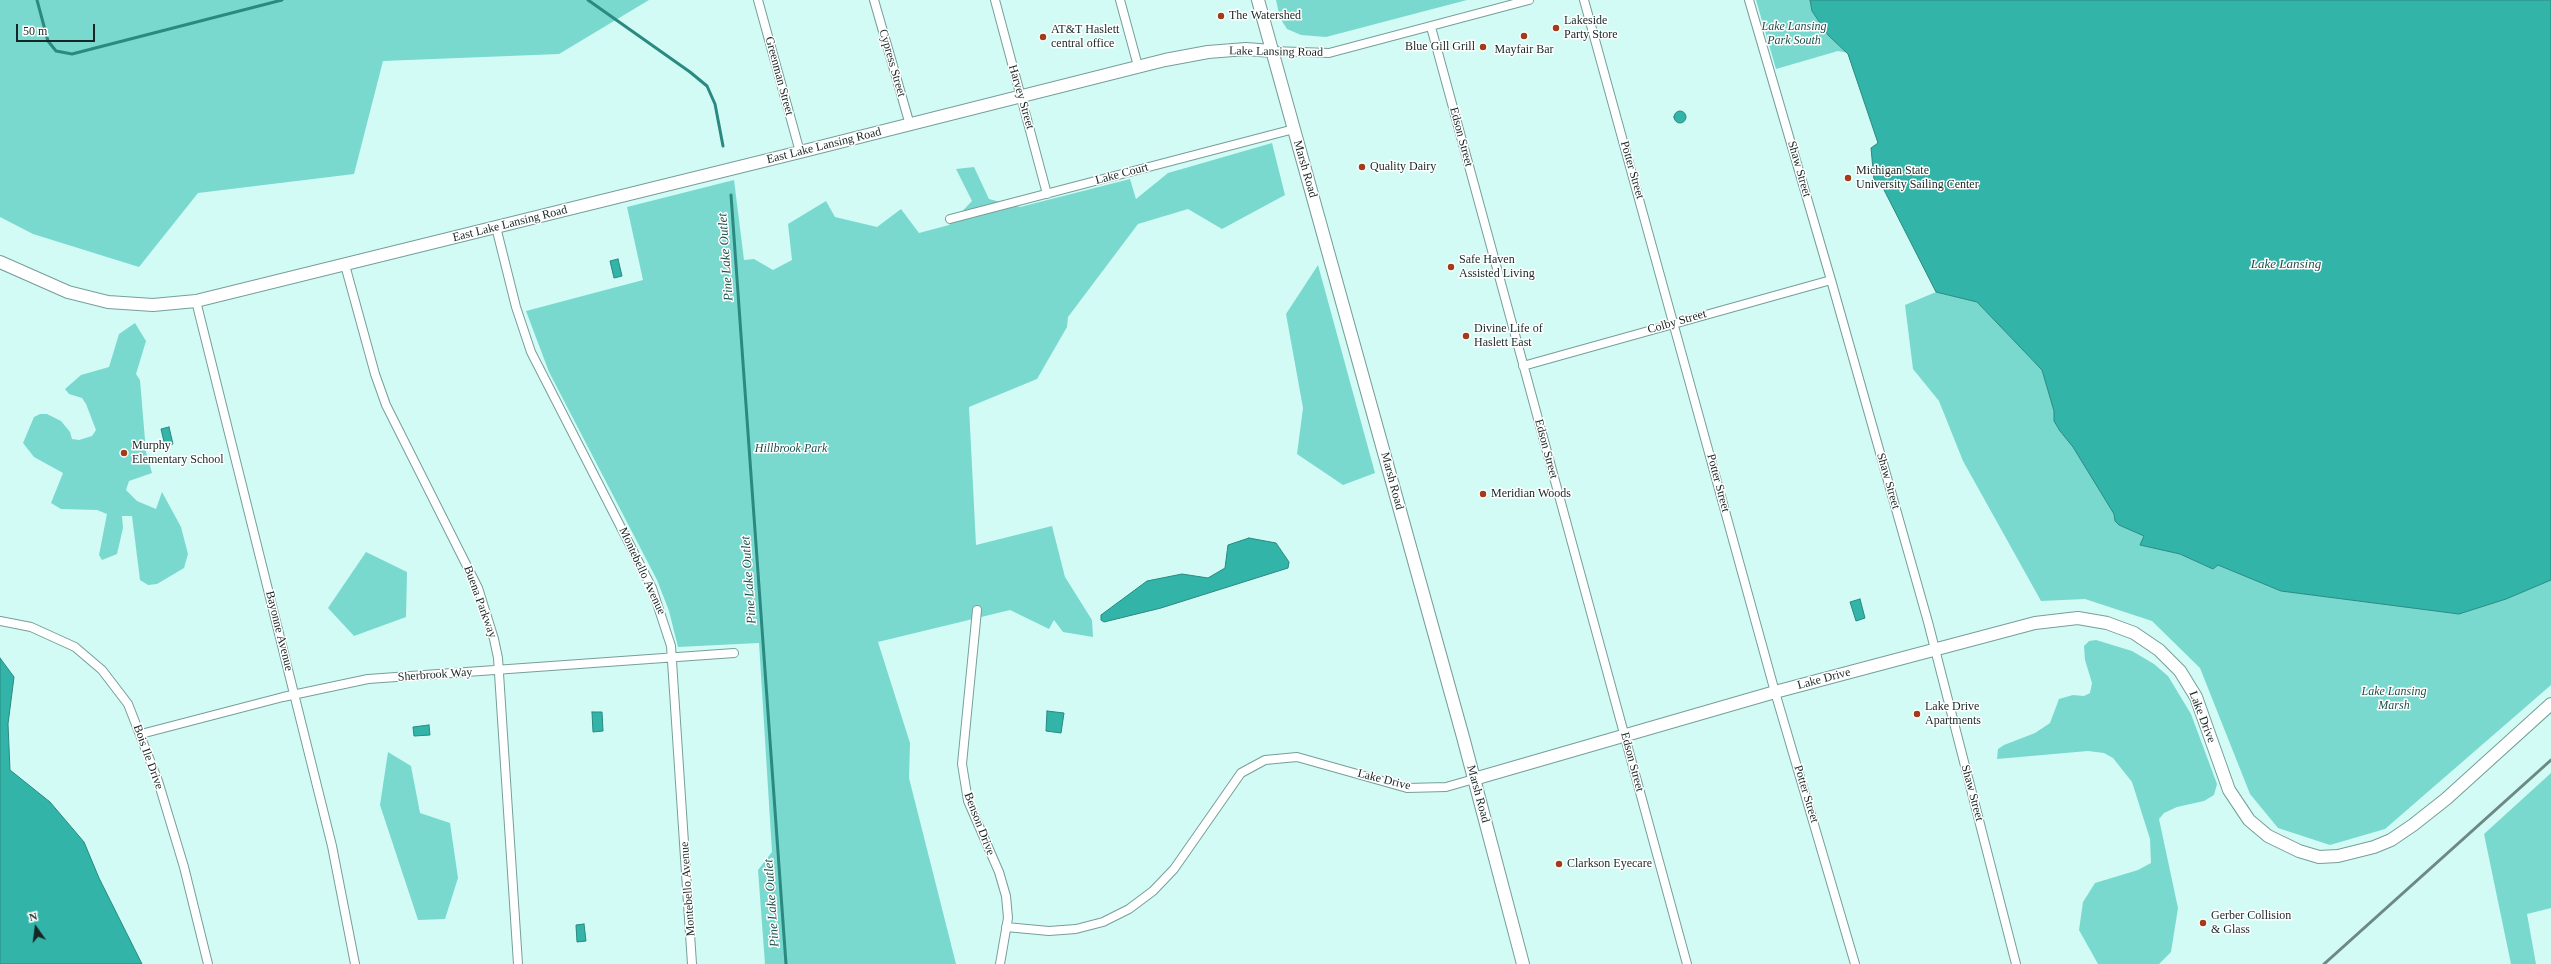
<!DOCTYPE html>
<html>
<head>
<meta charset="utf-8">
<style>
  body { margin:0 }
  #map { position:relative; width:2551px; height:964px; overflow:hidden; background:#d2fbf6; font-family:Georgia,serif }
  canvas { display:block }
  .north { position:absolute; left:16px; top:908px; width:40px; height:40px; -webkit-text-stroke:3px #fff; paint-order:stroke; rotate:346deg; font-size:11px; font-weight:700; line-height:16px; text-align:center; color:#162624 }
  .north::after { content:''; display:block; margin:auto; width:14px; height:18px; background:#162624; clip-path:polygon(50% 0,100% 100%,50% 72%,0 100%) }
  .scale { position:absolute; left:16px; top:24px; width:79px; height:18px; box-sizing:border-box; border:2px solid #162624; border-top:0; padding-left:5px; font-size:12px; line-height:14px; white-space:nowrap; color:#162624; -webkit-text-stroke:3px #fff; paint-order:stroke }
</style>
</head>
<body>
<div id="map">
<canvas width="2551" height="964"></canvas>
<div class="north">N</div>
<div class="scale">50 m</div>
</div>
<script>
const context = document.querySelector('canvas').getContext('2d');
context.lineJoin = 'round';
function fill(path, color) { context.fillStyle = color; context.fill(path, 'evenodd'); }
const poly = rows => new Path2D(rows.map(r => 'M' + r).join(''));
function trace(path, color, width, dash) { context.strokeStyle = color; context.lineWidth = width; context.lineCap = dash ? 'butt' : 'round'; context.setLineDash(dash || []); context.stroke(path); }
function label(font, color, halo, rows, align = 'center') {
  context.font = font + ' Georgia,serif'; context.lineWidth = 3; context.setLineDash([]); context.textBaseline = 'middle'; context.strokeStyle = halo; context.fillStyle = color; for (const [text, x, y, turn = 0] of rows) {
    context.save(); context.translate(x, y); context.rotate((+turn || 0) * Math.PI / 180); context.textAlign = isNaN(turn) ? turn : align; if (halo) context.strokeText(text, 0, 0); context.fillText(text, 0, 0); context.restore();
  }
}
fill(poly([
  [0,0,649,0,559,54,383,61,354,174,198,193,139,267,33,234,0,217],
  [1276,0,1467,0,1326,37,1301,35,1287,29,1280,18],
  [1756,0,1810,0,1812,11,1828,35,1848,53,1838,51,1776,69],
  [1272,143,1285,195,1222,229,1188,209,1138,224,1068,317,1067,327,1037,379,969,407,976,545,1052,526,1065,577,1092,620,1093,637,1063,632,1054,620,1049,629,1010,610,878,642,910,743,909,778,956,964,765,964,758,870,772,852,759,643,678,647,669,611,657,580,549,372,526,311,643,280,627,207,734,180,744,260,754,259,773,270,792,260,788,224,826,201,835,217,877,227,901,209,919,233,949,225,972,201,956,169,974,167,989,199,1020,207,1130,179,1136,199,1168,173],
  [1318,265,1375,473,1343,485,1297,454,1303,408,1286,314],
  [1936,292,1977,302,2042,370,2054,411,2054,421,2060,431,2073,447,2114,514,2115,521,2119,525,2144,536,2140,545,2180,554,2213,569,2218,565,2281,591,2459,614,2506,599,2551,580,2551,685,2385,829,2330,845,2278,828,2250,794,2200,668,2152,621,2085,599,2041,601,1963,461,1939,401,1913,369,1905,305],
  [135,323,146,341,136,374,140,380,146,452,152,473,129,481,126,490,137,501,156,509,162,492,181,527,188,554,184,568,157,584,148,585,140,580,132,516,122,516,123,528,117,554,102,560,99,555,107,514,97,510,61,509,51,503,63,473,34,457,23,443,34,417,40,414,47,414,61,421,70,432,72,439,79,440,92,436,96,430,86,404,82,398,69,394,65,389,81,375,109,367,119,334],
  [366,552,407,572,406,617,354,636,328,608],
  [2096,640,2132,651,2154,664,2168,676,2191,714,2217,784,2214,795,2204,801,2177,807,2164,813,2159,819,2178,908,2171,952,2159,964,2098,964,2079,930,2083,902,2095,883,2138,870,2151,863,2150,839,2132,782,2113,758,2104,753,2088,751,1997,759,1998,749,2004,745,2035,733,2050,723,2059,699,2073,695,2084,696,2090,693,2092,683,2085,660,2084,646,2089,641],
  [388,752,411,766,420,813,450,823,458,878,445,919,418,920,380,805],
  [2551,773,2551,908,2527,914,2536,964,2511,964,2484,834]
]), '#7ad9ce');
const water = poly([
  [1810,0,2551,0,2551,580,2506,599,2459,614,2281,591,2218,565,2213,569,2180,554,2140,545,2144,536,2119,525,2115,521,2114,514,2073,447,2060,431,2054,421,2054,411,2042,370,1977,302,1936,292,1880,182,1874,180,1871,148,1878,143,1848,54,1828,35,1812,11,1810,0],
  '1674 117a6 6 0 1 1 12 0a6 6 0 1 1-12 0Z',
  [618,259,622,276,614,278,610,261,618,259],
  [169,427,173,444,165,446,161,429,169,427],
  [1249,538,1276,543,1289,562,1288,568,1161,608,1104,622,1101,620,1101,615,1147,581,1182,574,1208,578,1225,568,1228,545,1249,538],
  [1860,599,1865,618,1856,621,1850,602,1860,599],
  [0,658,14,677,8,724,10,770,50,802,84,842,99,878,142,964,0,964,0,658],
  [1047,711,1064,713,1061,733,1046,731,1047,711],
  [592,712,602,712,603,731,593,732,592,712],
  [429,725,430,735,414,736,413,727,429,725],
  [584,924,586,941,577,942,576,925,584,924]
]);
fill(water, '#32b4a8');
trace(water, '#2a8980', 1);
trace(poly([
  [37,0,48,41,56,51,72,54,282,0],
  [588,0,690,72,707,86,715,104,723,146],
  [731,195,786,964]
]), '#2a8980', 3);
const street = poly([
  [758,0,800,152],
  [874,0,910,125],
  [995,0,1047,194],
  [1120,0,1138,66],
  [1584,0,1775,692,1855,964],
  [1749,0,1831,280,1928,622,2016,964],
  [1431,27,1687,964],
  [1272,51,1329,53,1529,0],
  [950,219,1294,129],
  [496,227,516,307,531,352,652,588,671,646,692,964],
  [345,265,375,374,386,405,478,588,494,639,498,658,518,964],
  [196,301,332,846,355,964],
  [1523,366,1831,280],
  [977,610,962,764,968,801,999,872,1006,896,1008,918,1000,964],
  [0,621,31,627,75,647,102,670,128,704,158,781,184,867,208,964],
  [141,734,283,697,368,679,734,653],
  [1006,927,1049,931,1076,929,1103,922,1129,909,1153,891,1174,869,1241,773,1265,760,1297,757,1407,788,1446,787,1474,779]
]);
const secondary = poly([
  [1258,0,1463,737,1523,964],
  [0,262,68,292,108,302,153,305,196,301,800,152,1165,60,1208,52,1246,49,1272,51],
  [1474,779,1775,692,2035,623,2078,618,2107,623,2134,633,2159,650,2180,671,2196,697,2229,790,2249,820,2268,836,2299,851,2319,857,2338,856,2374,847,2391,840,2413,825,2446,799,2551,704]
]);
trace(street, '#779e99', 10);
trace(secondary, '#779e99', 14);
trace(street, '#fff', 8);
trace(secondary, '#fff', 12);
trace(poly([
  [2324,964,2551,760]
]), '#6d8885', 3);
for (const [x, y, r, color] of [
  [1221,16,4,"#a23b19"],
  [1556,28,4,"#a23b19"],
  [1524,36,4,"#a23b19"],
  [1043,37,4,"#a23b19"],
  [1483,47,4,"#a23b19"],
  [1362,167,4,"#a23b19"],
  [1848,178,4,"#a23b19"],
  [1451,267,4,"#a23b19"],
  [1466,336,4,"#a23b19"],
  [124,453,4,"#a23b19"],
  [1483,494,4,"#a23b19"],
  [1917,714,4,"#a23b19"],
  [1559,864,4,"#a23b19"],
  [2203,923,4,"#a23b19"]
]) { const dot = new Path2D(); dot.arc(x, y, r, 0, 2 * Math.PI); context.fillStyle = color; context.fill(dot); trace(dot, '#fff', 1.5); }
label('12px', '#162624', '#fff', [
  ["The Watershed",1229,16],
  ["Lakeside",1564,21],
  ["Party Store",1564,35],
  ["AT&T Haslett",1051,30],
  ["central office",1051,44],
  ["Blue Gill Grill",1475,47,"right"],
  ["Mayfair Bar",1524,50,"center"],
  ["Quality Dairy",1370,167],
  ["Michigan State",1856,171],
  ["University Sailing Center",1856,185],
  ["Safe Haven",1459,260],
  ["Assisted Living",1459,274],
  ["Divine Life of",1474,329],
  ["Haslett East",1474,343],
  ["Murphy",132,446],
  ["Elementary School",132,460],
  ["Meridian Woods",1491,494],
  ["Lake Drive",1925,707],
  ["Apartments",1925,721],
  ["Clarkson Eyecare",1567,864],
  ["Gerber Collision",2211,916],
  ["& Glass",2211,930]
], 'left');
label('italic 12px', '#1b4f4a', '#fff', [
  ["Lake Lansing",1794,27],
  ["Park South",1794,41],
  ["Hillbrook Park",791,449],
  ["Lake Lansing",2394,692],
  ["Marsh",2394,706]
]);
label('12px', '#162624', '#fff', [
  ["Lake Lansing Road",1276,52,1],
  ["Cypress Street",892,63,74],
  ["Greenman Street",779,76,75],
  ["Harvey Street",1021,97,74],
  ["Edson Street",1461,137,75],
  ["East Lake Lansing Road",824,146,-14],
  ["Marsh Road",1305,169,74],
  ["Shaw Street",1799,169,74],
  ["Potter Street",1632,170,74],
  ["Lake Court",1122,174,-15],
  ["East Lake Lansing Road",510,224,-14],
  ["Colby Street",1677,322,-16],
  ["Edson Street",1546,449,75],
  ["Marsh Road",1392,481,75],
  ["Shaw Street",1888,481,74],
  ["Potter Street",1718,483,75],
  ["Montebello Avenue",642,571,65],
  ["Buena Parkway",480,602,70],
  ["Bayonne Avenue",279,631,76],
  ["Sherbrook Way",435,675,-4],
  ["Lake Drive",1824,679,-15],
  ["Lake Drive",2202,717,69],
  ["Bois Ile Drive",148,757,70],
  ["Edson Street",1632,762,75],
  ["Lake Drive",1384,780,14],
  ["Shaw Street",1972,793,75],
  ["Marsh Road",1478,794,75],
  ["Potter Street",1806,794,73],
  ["Benson Drive",979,824,69],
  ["Montebello Avenue",688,889,-94]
]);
label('italic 13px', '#1d524c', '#fff', [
  ["Pine Lake Outlet",726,257,-94],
  ["Lake Lansing",2286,265],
  ["Pine Lake Outlet",749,580,-94],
  ["Pine Lake Outlet",772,903,-94]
]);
</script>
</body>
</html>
